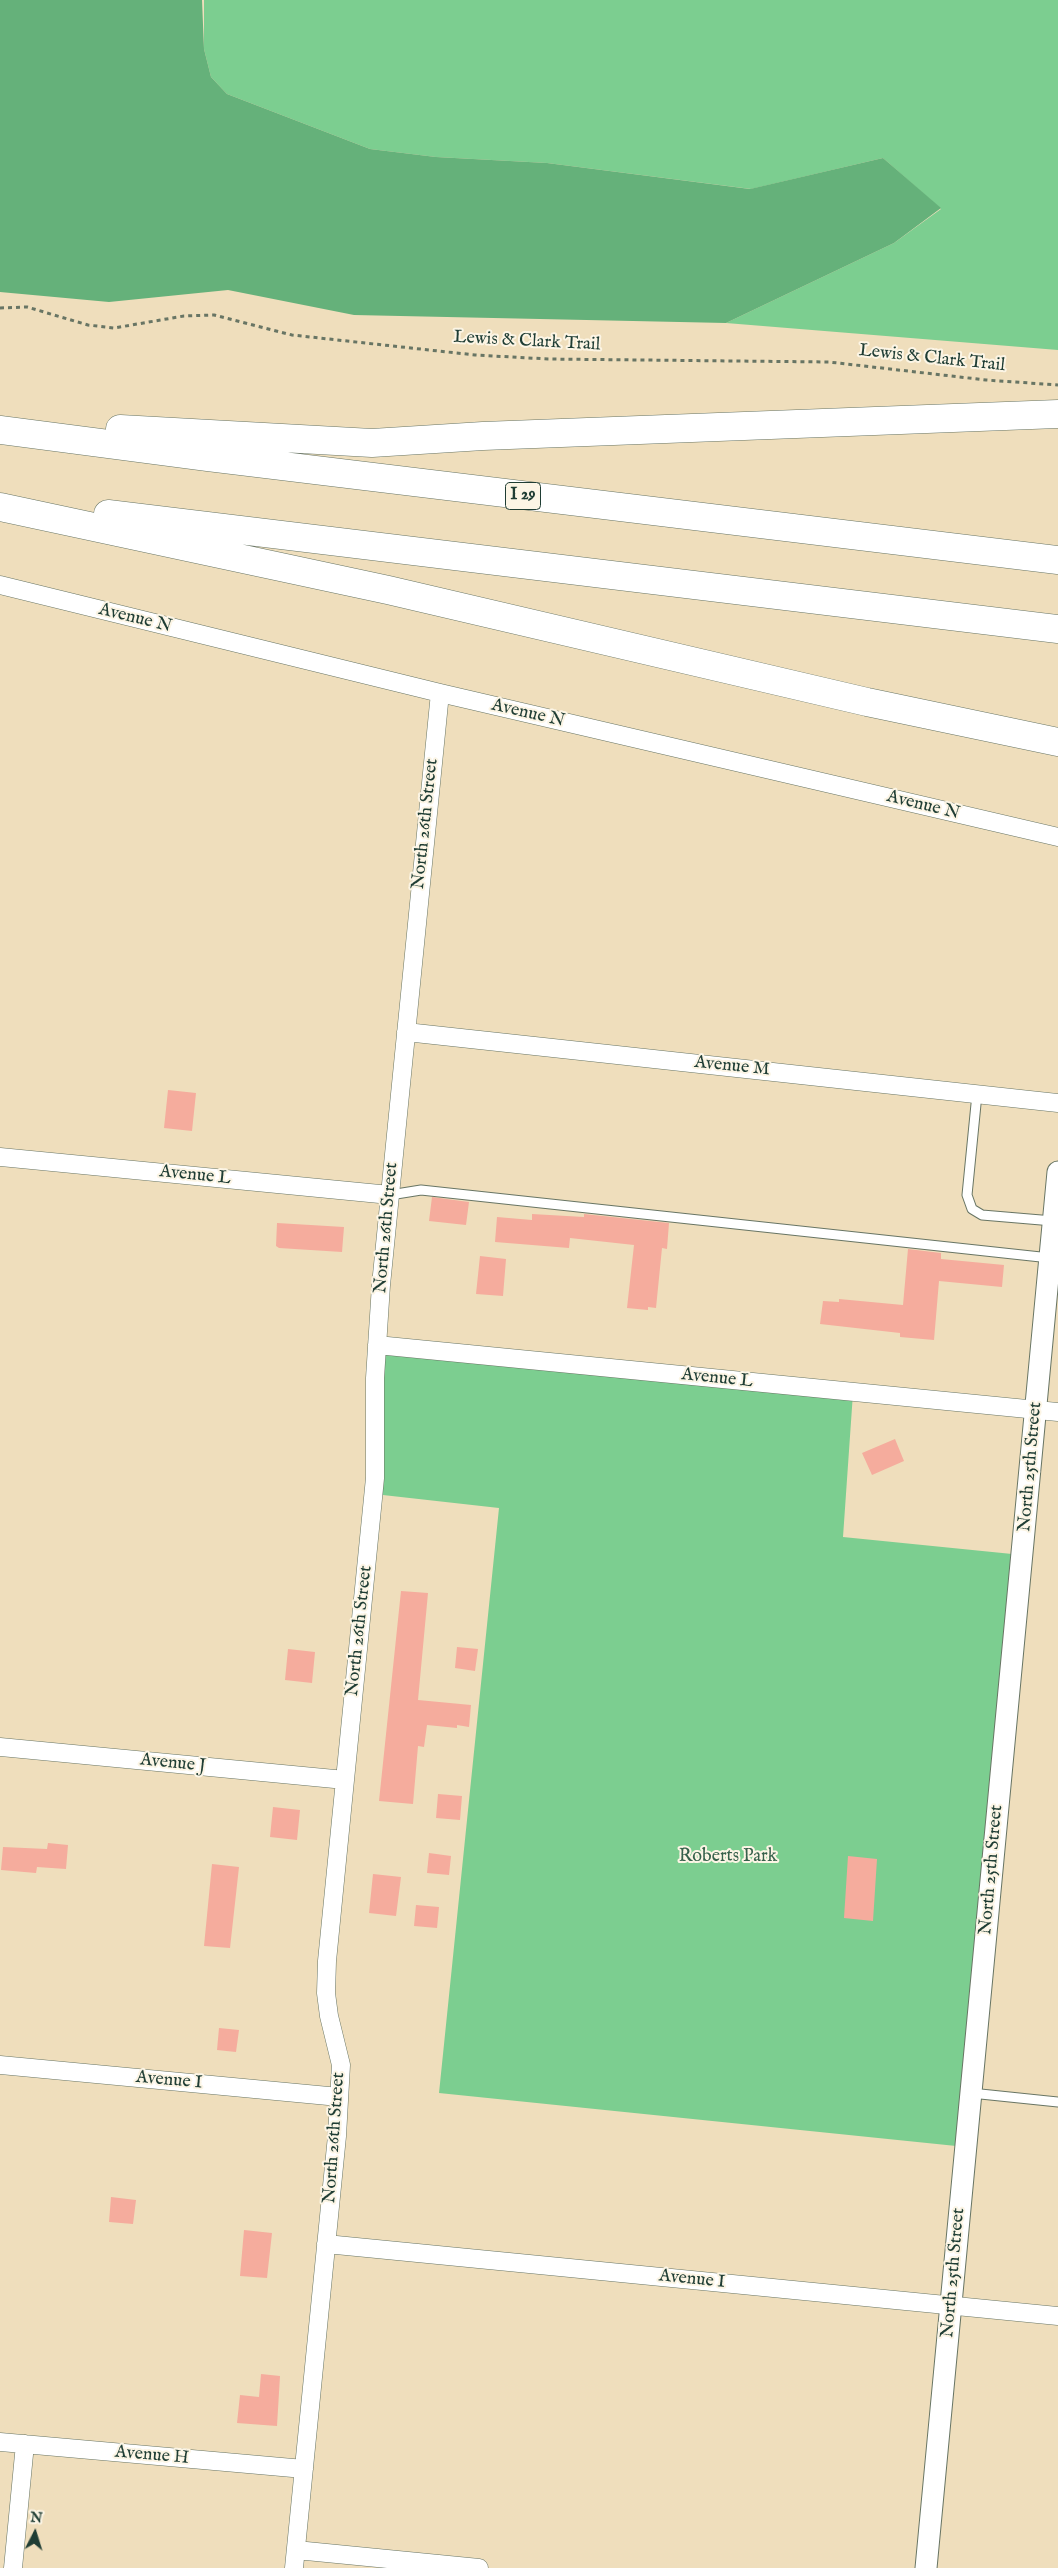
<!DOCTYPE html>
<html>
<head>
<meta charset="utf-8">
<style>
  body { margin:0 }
  #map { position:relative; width:1058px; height:2568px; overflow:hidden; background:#efdebc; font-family:"IM FELL English",serif }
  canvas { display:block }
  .north { position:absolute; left:10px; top:2508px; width:50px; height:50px; -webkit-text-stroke:4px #fcf5e5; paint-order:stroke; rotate:5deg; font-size:14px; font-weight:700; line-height:20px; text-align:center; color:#1f3d34 }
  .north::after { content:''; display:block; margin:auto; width:18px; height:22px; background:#1f3d34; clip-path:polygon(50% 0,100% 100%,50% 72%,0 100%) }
</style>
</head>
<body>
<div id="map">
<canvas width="1058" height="2568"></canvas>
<div class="north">N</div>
</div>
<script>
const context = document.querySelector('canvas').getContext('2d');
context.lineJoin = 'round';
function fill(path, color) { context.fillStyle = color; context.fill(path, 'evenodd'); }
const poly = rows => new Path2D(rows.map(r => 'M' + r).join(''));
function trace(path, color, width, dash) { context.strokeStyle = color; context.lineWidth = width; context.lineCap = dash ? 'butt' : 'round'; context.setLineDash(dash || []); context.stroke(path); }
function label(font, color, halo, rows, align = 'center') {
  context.font = font + ' "IM FELL English",serif'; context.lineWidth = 4; context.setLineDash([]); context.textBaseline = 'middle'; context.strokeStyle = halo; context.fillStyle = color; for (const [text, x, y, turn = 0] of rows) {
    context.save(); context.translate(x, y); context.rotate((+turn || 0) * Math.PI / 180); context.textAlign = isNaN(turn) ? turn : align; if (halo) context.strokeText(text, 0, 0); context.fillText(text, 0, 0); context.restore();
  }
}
fill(poly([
  [204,0,1058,0,1058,350,726,323,894,243,941,209,883,158,751,189,547,163,436,157,370,149,227,94,211,77,204,49],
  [377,1345,853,1393,843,1537,1022,1555,966,2147,439,2093,499,1508,374,1494]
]), '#7cce90');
fill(poly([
  [0,0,202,0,204,49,211,77,227,94,370,149,436,157,547,163,750,189,883,158,941,208,894,243,726,323,354,315,228,290,109,302,0,292]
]), '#65b17a');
fill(poly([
  [168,1090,196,1093,192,1131,164,1128],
  [432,1197,469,1202,466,1225,429,1221],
  [532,1214,584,1217,584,1214,669,1223,667,1249,662,1248,656,1308,648,1307,648,1310,627,1308,634,1245,570,1238,569,1248,495,1242,497,1217,532,1220],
  [277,1223,344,1227,342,1252,279,1248,276,1246],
  [908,1249,941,1253,941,1259,1004,1265,1002,1287,939,1281,934,1340,900,1337,900,1333,820,1324,823,1301,839,1302,839,1299,903,1305],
  [480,1256,506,1259,503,1296,476,1294],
  [895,1439,904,1461,872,1475,862,1453],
  [401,1591,428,1593,418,1700,471,1705,469,1727,457,1725,457,1728,427,1725,424,1747,418,1746,413,1804,379,1801],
  [457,1647,478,1649,475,1671,455,1668],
  [288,1649,315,1652,312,1683,285,1680],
  [438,1794,462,1796,460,1820,436,1818],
  [273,1807,300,1810,297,1840,270,1837],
  [48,1843,68,1845,66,1869,37,1867,36,1873,1,1870,3,1847,47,1849],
  [429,1853,451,1856,449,1875,427,1873],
  [848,1856,877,1859,873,1921,844,1918],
  [212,1864,239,1867,230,1948,204,1946],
  [373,1874,401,1877,396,1916,369,1913],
  [416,1905,439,1907,437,1928,414,1926],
  [219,2028,239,2030,236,2052,217,2050],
  [111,2197,136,2200,133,2224,109,2222],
  [244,2230,272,2233,267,2278,240,2276],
  [261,2374,280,2376,277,2426,237,2423,240,2395,259,2397]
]), '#f5ac9d');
const service = poly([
  [977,1094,967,1195,972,1209,982,1215,1053,1221],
  [390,1195,421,1190,1050,1258],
  [971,2093,1058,2102]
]);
const minor = poly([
  [0,585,440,693,1058,837],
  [406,1032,1058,1103],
  [0,1157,390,1195],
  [377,1345,1058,1412],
  [0,1747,345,1780],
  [0,2065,339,2097],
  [326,2244,1058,2316],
  [0,2442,304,2469],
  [296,2550,479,2568],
  [13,2568,25,2444],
  [294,2568,337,2136,341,2065,329,2016,326,1993,327,1961,375,1478,375,1378,381,1285,440,693]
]);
const tertiary = poly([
  [926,2568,1058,1172]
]);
const motorway = poly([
  [120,429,372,443,483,436,1058,414],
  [0,430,208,457,1058,560],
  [0,507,388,590,867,702,1058,742],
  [108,514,1058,629]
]);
trace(service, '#687564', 11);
trace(minor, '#687564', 19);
trace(tertiary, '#687564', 23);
trace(motorway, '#687564', 29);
trace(poly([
  [0,308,27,307,88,325,114,328,184,316,214,315,292,335,475,355,548,359,829,362,986,380,1058,385]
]), '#687564', 3, [4, 4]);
trace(service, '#fff', 9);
trace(minor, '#fff', 18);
trace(tertiary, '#fff', 21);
trace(motorway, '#fff', 28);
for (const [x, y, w] of [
  [523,496,35]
]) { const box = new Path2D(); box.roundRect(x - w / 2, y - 13.5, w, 27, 4); context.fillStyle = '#fcf5e5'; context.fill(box); trace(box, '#1f3d34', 1); }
label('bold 16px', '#1f3d34', null, [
  ["I 29",523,496]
]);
label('18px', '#1f3d34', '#fcf5e5', [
  ["Lewis & Clark Trail",527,342,3],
  ["Lewis & Clark Trail",932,359,6],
  ["Avenue N",135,619,14],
  ["Avenue N",528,714,13],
  ["Avenue N",923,806,14],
  ["North 26th Street",426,824,-84],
  ["Avenue M",732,1067,6],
  ["Avenue L",195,1176,6],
  ["North 26th Street",387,1228,-85],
  ["Avenue L",717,1379,6],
  ["North 25th Street",1031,1467,-85],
  ["North 26th Street",360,1631,-84],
  ["Avenue J",173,1764,6],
  ["North 25th Street",992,1870,-85],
  ["Avenue I",169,2081,5],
  ["North 26th Street",335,2138,-86],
  ["North 25th Street",954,2273,-85],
  ["Avenue I",692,2280,6],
  ["Avenue H",152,2456,5]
]);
label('18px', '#36614b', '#fcf5e5', [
  ["Roberts Park",728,1857]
]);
</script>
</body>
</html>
